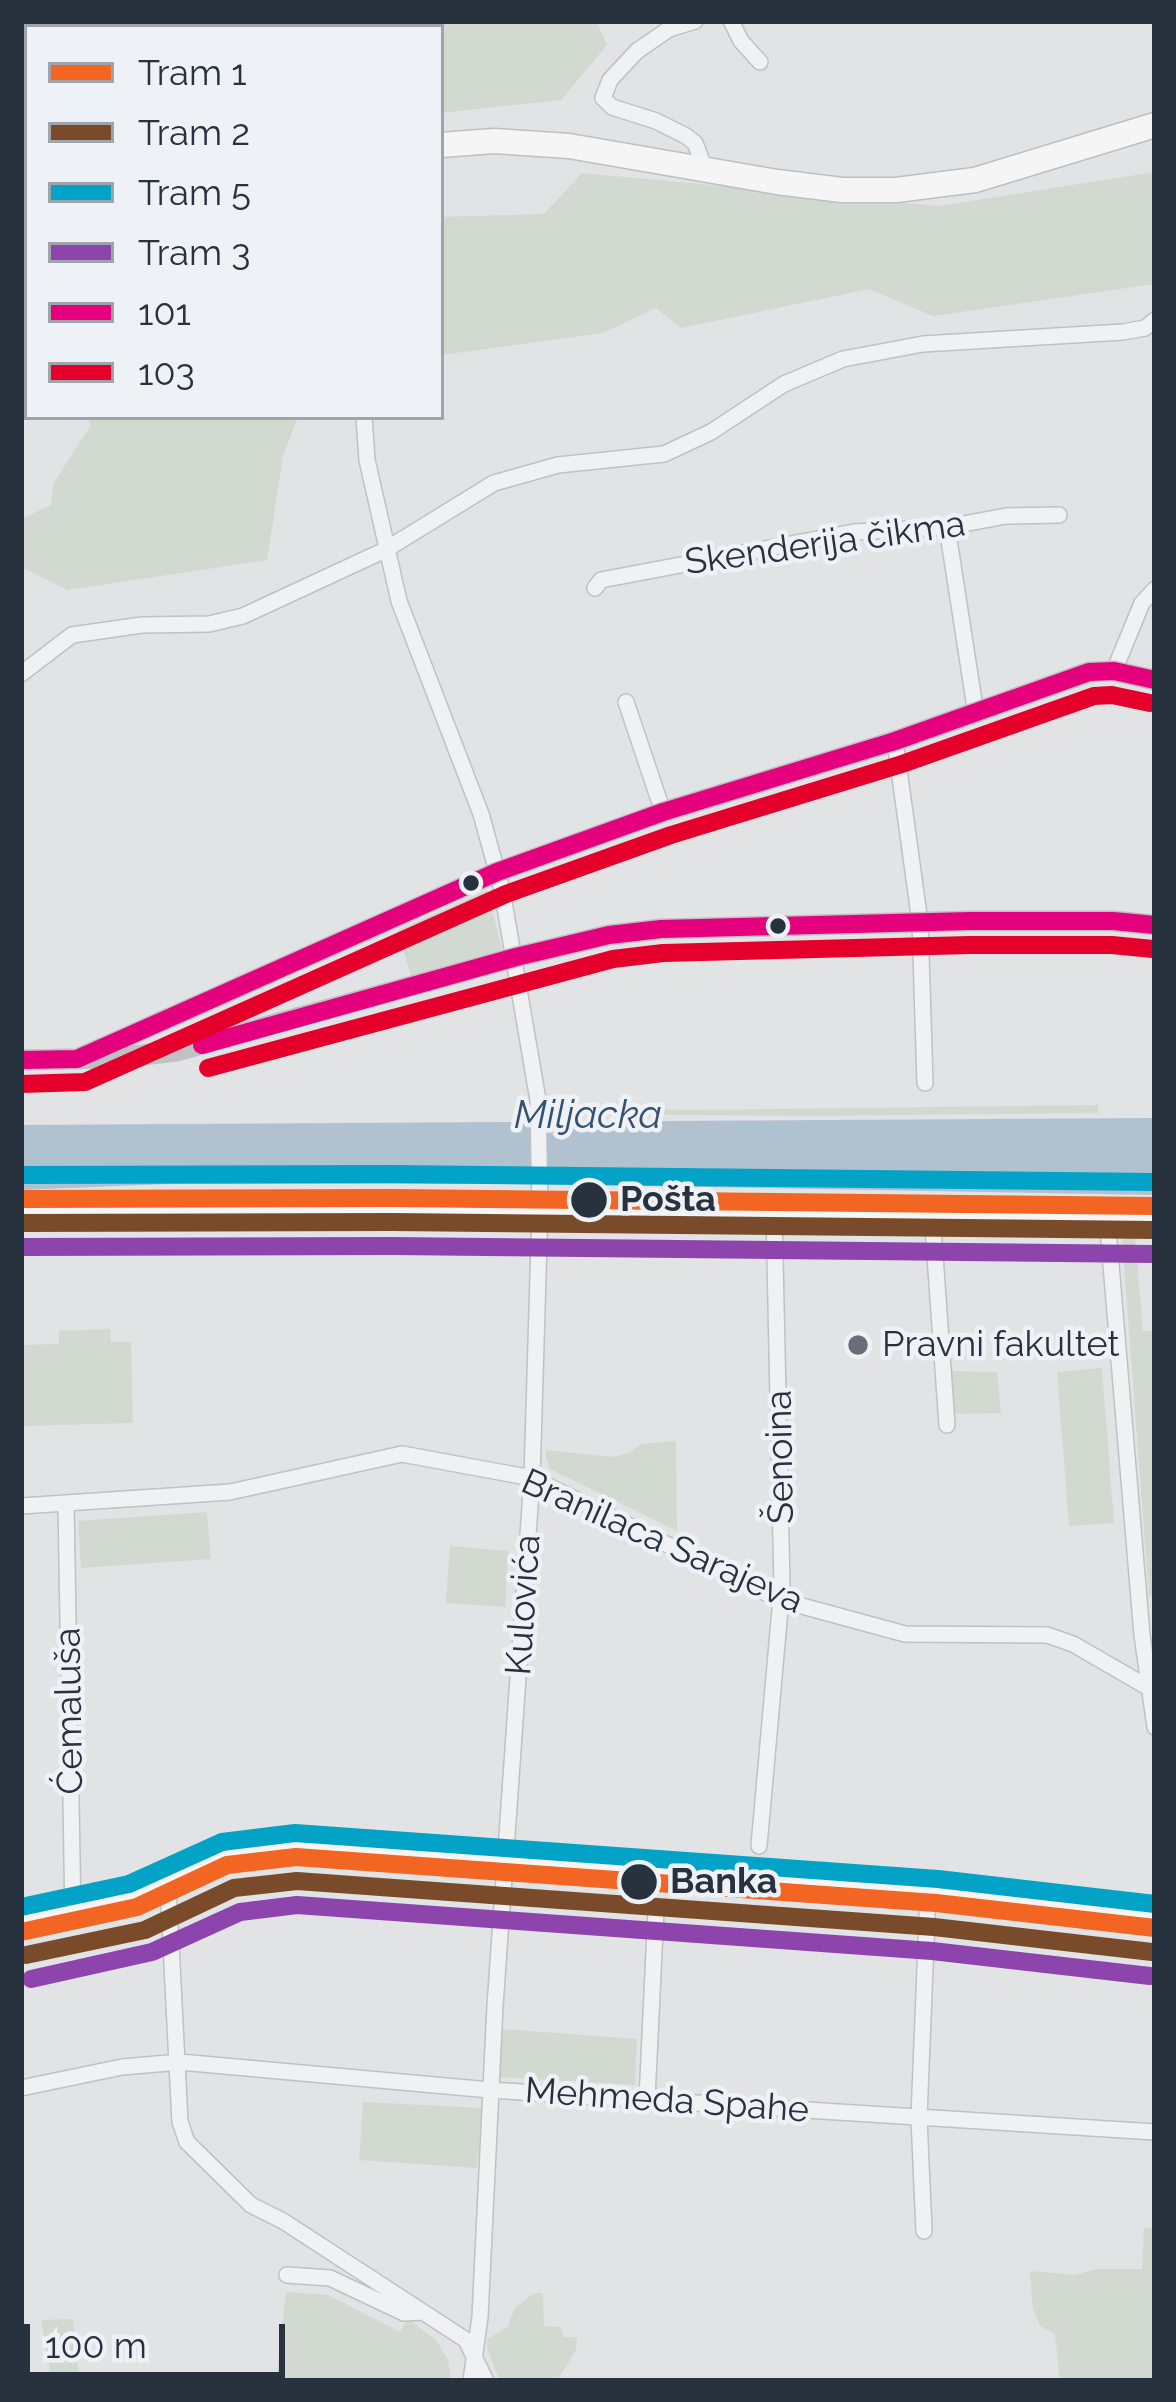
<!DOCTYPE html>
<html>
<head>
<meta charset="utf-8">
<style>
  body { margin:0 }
  #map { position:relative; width:1176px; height:2402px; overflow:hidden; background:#e1e3e5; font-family:Raleway,sans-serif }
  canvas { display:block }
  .frame { position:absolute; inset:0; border:24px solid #28313e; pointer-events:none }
  .legend { position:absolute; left:24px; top:24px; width:420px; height:396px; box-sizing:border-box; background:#eef1f5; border:3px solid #9fa4ac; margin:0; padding:15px 21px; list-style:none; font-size:36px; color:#28313e }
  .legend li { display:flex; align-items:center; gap:24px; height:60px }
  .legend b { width:60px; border:3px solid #9fa4ac }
  .scale { position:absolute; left:24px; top:2324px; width:261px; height:54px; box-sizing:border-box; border:6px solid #28313e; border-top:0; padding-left:15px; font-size:36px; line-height:42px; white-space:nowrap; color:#28313e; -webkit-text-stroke:9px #eef1f5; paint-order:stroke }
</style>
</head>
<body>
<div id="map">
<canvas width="1176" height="2402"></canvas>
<div class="frame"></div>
<ul class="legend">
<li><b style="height:15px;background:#f26522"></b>Tram 1</li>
<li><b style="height:15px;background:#7a4b2a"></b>Tram 2</li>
<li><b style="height:15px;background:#02a3c7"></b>Tram 5</li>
<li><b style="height:15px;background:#8e44ad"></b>Tram 3</li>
<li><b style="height:15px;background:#e5007d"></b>101</li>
<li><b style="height:15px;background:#e4002b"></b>103</li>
</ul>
<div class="scale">100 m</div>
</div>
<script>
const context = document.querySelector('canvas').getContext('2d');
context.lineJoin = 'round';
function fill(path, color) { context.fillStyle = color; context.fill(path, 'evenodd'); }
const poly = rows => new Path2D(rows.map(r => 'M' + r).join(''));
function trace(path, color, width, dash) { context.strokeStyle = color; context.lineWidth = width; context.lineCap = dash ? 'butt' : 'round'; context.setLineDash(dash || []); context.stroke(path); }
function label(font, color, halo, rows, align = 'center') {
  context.font = font + ' Raleway,sans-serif'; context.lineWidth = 9; context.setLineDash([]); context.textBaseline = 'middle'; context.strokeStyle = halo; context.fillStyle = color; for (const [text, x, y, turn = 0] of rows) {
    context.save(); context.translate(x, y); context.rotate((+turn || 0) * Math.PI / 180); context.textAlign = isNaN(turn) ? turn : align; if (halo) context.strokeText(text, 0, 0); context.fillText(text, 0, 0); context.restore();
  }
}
fill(poly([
  [43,21,596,21,607,45,561,100,441,113,441,27,47,27],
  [1155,172,1154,284,933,316,869,289,681,328,656,308,603,333,441,355,441,217,544,214,582,173,939,206],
  [86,417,298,417,283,456,267,560,68,590,21,567,21,519,51,505,54,482,91,425],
  [487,890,503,953,411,976,398,930],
  [1098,1105,1098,1113,810,1116,571,1114,570,1107,690,1110],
  [1135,1238,1143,1331,1153,1331,1155,1353,1155,1595,1149,1596,1122,1239],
  [110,1329,111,1342,131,1342,133,1423,21,1426,21,1345,59,1344,59,1331],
  [1102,1368,1114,1523,1069,1526,1057,1372],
  [951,1371,997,1372,1001,1413,955,1414],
  [676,1441,677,1531,550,1469,546,1457,546,1450,611,1457,630,1453,640,1444],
  [207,1512,211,1559,81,1568,78,1521],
  [450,1546,508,1551,505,1607,446,1603],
  [502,2029,637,2039,635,2085,500,2077],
  [363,2102,482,2108,477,2168,359,2160],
  [1155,2227,1155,2381,1060,2381,1055,2334,1040,2326,1033,2309,1030,2271,1074,2275,1097,2269,1142,2269,1144,2228],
  [286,2292,328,2295,400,2332,408,2319,436,2340,448,2359,451,2381,276,2381],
  [534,2293,543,2293,544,2326,560,2327,564,2337,577,2337,576,2350,557,2381,500,2381,487,2349,487,2340,508,2326,515,2308],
  [73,2319,79,2381,52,2381,41,2320]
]), '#d2d9d1');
fill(poly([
  [1155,1118,1155,1195,539,1184,167,1184,21,1190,21,1125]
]), '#b0c1d0');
const street = poly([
  [695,21,669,29,637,51,610,80,603,98,612,107,656,121,686,136,695,143,705,169],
  [731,21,741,41,760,62],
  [364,417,367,460,399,601,481,814,502,890,538,1100,540,1208,532,1478,495,2006,480,2317,471,2381],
  [947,527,976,714],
  [595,588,601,580,854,532,947,527,1006,516,1059,515],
  [1114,671,1142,603,1155,589],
  [21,674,72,635,142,625,209,624,243,616,385,550,494,483,558,465,664,454,711,432,784,384,843,359,923,344,1123,332,1145,328,1155,320],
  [626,702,663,812],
  [895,741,920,922,925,1083],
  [932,1213,947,1425],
  [1107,1217,1142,1635,1155,1727],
  [66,1503,73,1918],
  [21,1506,230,1492,402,1454,532,1478,780,1600,905,1634,1047,1635,1073,1644,1149,1688],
  [759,1846,782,1587,774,1210],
  [168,1886,180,2122,187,2142,251,2205,283,2221,466,2340,486,2381],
  [21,2088,122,2067,180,2062,490,2090,1155,2132],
  [647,2099,656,1910],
  [924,2231,919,2118,928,1893],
  [287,2275,330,2278,404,2313,423,2312]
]);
const primary = poly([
  [441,145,494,141,569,146,777,182,842,190,896,190,975,180,1155,125],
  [21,362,27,357],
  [21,1204,413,1205,1155,1217],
  [21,1927,117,1907,225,1856,286,1845,533,1860,928,1893,1155,1920]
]);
trace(street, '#bfc1c3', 18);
trace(primary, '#bdc0c3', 27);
trace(street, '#f0f1f2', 15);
trace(poly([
  [77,1059,497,872,663,812,895,741,1089,672,1114,671,1155,680],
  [21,1060,116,1058,177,1051,516,957,609,935,661,929,970,921,1113,921,1155,925]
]), '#bfc1c5', 21);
trace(primary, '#f5f5f6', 24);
trace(poly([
  [202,1045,516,957,609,935,661,929,970,921,1113,921,1155,925],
  [21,1060,77,1059,497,872,663,812,895,741,1089,672,1114,671,1155,680]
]), '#e5007d', 18);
trace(poly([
  [208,1068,613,959,663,953,970,945,1112,945,1153,949],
  [21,1084,85,1082,506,894,671,835,902,764,1094,696,1112,695,1150,703]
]), '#e4002b', 18);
trace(poly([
  [21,1199,392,1198,1155,1206],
  [21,1932,137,1907,227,1865,296,1857,936,1903,1155,1928]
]), '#f26522', 18);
trace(poly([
  [21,1223,392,1222,1155,1230],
  [26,1955,145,1930,234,1888,297,1881,934,1927,1152,1952]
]), '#7a4b2a', 18);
trace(poly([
  [21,1175,392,1174,1155,1182],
  [21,1907,129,1884,222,1842,295,1833,938,1879,1155,1904]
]), '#02a3c7', 18);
trace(poly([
  [21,1247,392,1246,1154,1254],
  [31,1979,152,1952,240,1912,297,1905,932,1951,1150,1976]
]), '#8e44ad', 18);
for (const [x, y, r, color] of [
  [471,883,10,"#28313e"],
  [778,926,10,"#28313e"],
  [589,1200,20,"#28313e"],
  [858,1345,12,"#696f78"],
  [639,1882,20,"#28313e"]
]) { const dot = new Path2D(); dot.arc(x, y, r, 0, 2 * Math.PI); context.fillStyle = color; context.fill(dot); trace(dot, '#eef1f5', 4.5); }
label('36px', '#28313e', '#eef1f5', [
  ["Skenderija čikma",825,544,-8],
  ["Šenoina",781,1457,-91],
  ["Branilaca Sarajeva",662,1542,24],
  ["Kulovića",524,1605,-86],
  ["Ćemaluša",70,1711,-91],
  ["Mehmeda Spahe",667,2101,4]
]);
label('bold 36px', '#28313e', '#eef1f5', [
  ["Pošta",620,1200],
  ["Banka",670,1882]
], 'left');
label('36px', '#28313e', '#eef1f5', [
  ["Pravni fakultet",882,1345]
], 'left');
label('italic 39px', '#345270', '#eef1f5', [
  ["Miljacka",588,1116]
]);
</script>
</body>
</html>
